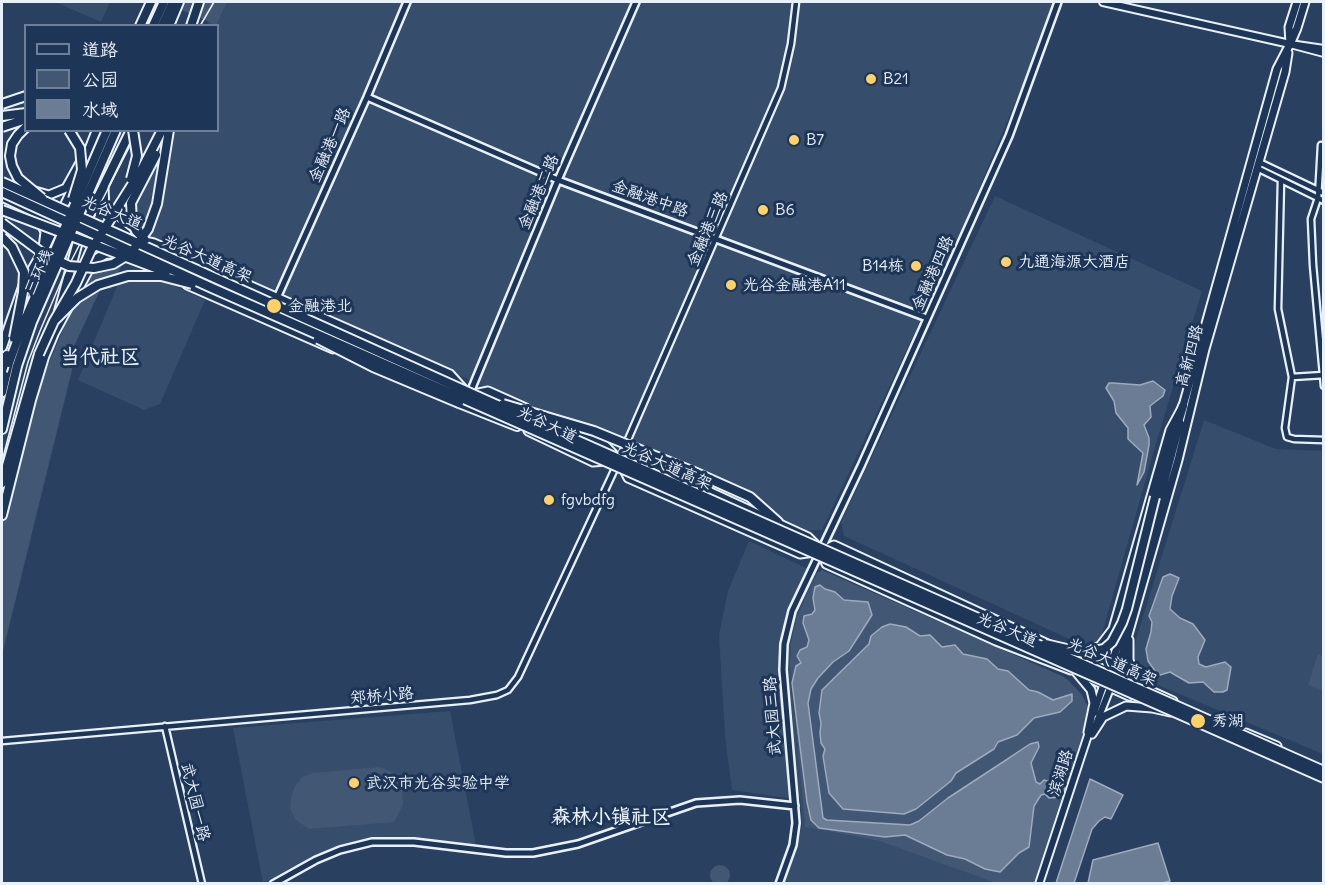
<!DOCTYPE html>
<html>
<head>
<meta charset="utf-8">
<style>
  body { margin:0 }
  #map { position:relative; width:1325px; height:885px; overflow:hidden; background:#294061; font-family:Delius,"LXGW WenKai TC",sans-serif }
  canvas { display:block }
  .frame { position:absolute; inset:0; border:3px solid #e8f1f8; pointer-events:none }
  .legend { position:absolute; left:24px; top:24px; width:195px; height:108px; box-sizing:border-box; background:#1d3557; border:2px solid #6e8097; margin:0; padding:8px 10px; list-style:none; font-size:18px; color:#e8f1f8 }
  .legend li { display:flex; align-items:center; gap:12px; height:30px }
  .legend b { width:30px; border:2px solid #6e8097 }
</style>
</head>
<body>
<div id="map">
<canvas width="1325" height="885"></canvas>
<div class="frame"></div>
<ul class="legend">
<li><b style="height:8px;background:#1d3557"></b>道路</li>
<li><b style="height:16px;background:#415774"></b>公园</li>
<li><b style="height:16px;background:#6b7c95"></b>水域</li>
</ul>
</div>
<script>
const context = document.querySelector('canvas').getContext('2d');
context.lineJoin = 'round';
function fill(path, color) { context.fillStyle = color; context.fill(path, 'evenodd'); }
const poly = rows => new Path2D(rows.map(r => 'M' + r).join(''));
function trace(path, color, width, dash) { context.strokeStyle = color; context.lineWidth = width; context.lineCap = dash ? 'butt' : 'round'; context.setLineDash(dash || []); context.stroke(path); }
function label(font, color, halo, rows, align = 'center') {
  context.font = font + ' Delius,"LXGW WenKai TC",sans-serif'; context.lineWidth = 6; context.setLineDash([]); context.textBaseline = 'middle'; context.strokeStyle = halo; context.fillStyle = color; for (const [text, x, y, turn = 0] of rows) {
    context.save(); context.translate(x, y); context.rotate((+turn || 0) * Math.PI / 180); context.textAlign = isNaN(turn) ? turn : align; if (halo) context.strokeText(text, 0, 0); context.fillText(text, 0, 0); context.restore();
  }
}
fill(poly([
  [55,2,110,2,101,22],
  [223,2,1057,2,953,251,822,530,807,530,126,227,123,217,164,131,218,130,218,26,207,25],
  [995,196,1202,291,1155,447,1100,641,1089,648,844,536,841,522],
  [135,268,205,300,160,404,144,410,78,380,123,272],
  [1204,420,1276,449,1323,451,1323,754,1153,683,1141,671,1133,656,1137,636],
  [749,541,817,573,797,617,791,642,790,665,805,827,879,841,995,883,783,883,802,827,800,797,787,798,732,790,725,736,719,635,728,591],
  [450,711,476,845,415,838,371,838,337,846,263,883,233,728]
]), '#364d6b');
fill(poly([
  [186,2,227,2,216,25,182,10],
  [106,256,124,260,111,289,102,286,70,355,72,370,2,655,2,525,38,389,73,306,95,264],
  [822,570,1062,676,1068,680,1082,695,1088,707,1088,718,1034,883,995,883,879,841,805,827,790,665,791,642,797,617,817,573],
  [1318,654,1323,656,1323,691,1308,685],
  [379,767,390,771,399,778,402,786,403,805,394,822,309,829,296,820,290,809,291,797,295,786,302,777,313,773],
  '710 875a10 10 0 1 1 20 0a10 10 0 1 1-20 0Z'
]), '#415774');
const water = poly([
  [1153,381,1165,390,1163,396,1150,406,1151,417,1144,425,1149,438,1149,445,1144,472,1137,485,1143,453,1128,439,1128,428,1116,413,1114,401,1106,388,1109,383,1113,383,1140,385,1153,381],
  [1170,574,1179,578,1172,596,1170,609,1180,618,1193,624,1205,640,1198,657,1199,664,1206,667,1225,662,1231,667,1227,690,1223,692,1214,692,1203,682,1189,683,1170,672,1160,675,1155,671,1148,661,1146,649,1151,632,1152,622,1149,616,1163,577,1170,574],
  [820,585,825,589,835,592,844,600,868,602,872,615,849,651,833,662,818,678,811,689,808,703,823,818,827,820,910,825,919,821,948,798,1003,762,1030,744,1038,742,1039,747,1031,763,1036,782,1040,784,1044,780,1065,787,1063,797,1049,798,1045,794,1041,795,1034,806,1029,847,1019,853,1000,872,985,869,965,859,947,855,905,835,885,837,819,828,811,820,807,802,792,683,796,666,801,663,797,656,800,650,807,647,809,640,803,623,804,616,812,614,815,610,813,598,815,587,820,585],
  [890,624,906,627,920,636,930,635,942,647,955,645,963,654,987,659,998,669,1008,671,1029,690,1038,692,1053,700,1072,694,1072,701,1060,712,1034,718,1017,735,998,742,994,749,956,773,951,781,916,809,904,814,843,809,829,793,823,756,825,749,821,743,820,733,821,723,819,713,822,690,869,644,871,636,882,627,890,624],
  [1090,779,1123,795,1111,819,1105,817,1099,821,1092,829,1074,883,1056,883,1090,779],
  [1158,843,1170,881,1158,884,1088,883,1093,860,1158,843]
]);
fill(water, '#6b7c95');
trace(water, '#9dabbd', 1.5);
const minor = poly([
  [1321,145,1318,198,1311,219,1313,265,1324,386],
  [1259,162,1324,193],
  [1257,168,1324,201],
  [1281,180,1278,309,1292,377,1285,428,1287,437,1294,439,1324,440],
  [1292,377,1324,375],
  [165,726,202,884],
  [2,741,470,700,497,695,508,690,518,677,619,460,781,88,791,44,796,2]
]);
const tertiary = poly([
  [367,97,558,180,927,318],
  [277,298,367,97,407,2],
  [469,395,558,180,636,2],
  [273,884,316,860,340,850,372,842,414,842,506,853,533,853,578,844,696,803,740,800,795,806],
  [779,884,793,845,796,823,783,670,784,644,792,611,861,466,1009,136,1058,2]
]);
const secondary = poly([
  [1103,2,1290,44],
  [1324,49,1290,44,1324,53],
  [1094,713,1105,680],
  [1094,729,1111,686],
  [1039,884,1090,729]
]);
const primary = poly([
  [1291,42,1297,28,1305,2],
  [104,187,105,211,111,221,131,237],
  [35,191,49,195,66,188,81,161],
  [2,197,101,244],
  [41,224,45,232,43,248],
  [140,240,154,243,450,374,469,395,488,391,526,408],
  [187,285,333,349],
  [563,425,602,442,619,460,637,458,808,537,817,546],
  [528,431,593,462,606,461],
  [623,468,628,478,800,554,822,551,834,545,1050,645],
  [823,555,826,564,996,641,1071,670],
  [1136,589,1180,423],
  [1129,640,1129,660,1133,671,1147,686],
  [1092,650,1100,646,1113,629,1170,430,1183,406,1277,69,1290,44,1289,27,1297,2],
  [1063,651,1173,701],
  [1076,672,1091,690,1094,703,1088,732],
  [1109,672,1127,617],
  [1115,674,1121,659,1178,460,1205,349,1285,72,1288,53],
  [1087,677,1129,696],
  [1246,733,1277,746],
  [1092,734,1103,717,1126,706,1152,708,1170,712]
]);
const trunk = poly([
  [140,26,151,2],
  [153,26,164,2],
  [162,26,173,2],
  [169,26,179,2],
  [191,26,199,2],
  [156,155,166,130],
  [81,171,97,130],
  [59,311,80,234,131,130],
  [2,347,24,284,42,253,76,182],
  [2,392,9,363],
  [459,403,517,426],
  [2,429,17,366],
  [694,472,750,497,778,522],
  [2,483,39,354],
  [1155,497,1183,406],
  [2,515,31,400,44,357,54,333,93,261,105,254,115,253]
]);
trace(minor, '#e8f1f8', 9);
trace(tertiary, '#e8f1f8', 10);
trace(secondary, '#e8f1f8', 10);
trace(primary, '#e8f1f8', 11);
trace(trunk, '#e8f1f8', 12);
trace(minor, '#1d3557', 4.5);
trace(tertiary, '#1d3557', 5);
trace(secondary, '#1d3557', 6);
trace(primary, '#1d3557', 7);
trace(trunk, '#1d3557', 8);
trace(poly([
  [200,26,214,2],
  [2,461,28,362,40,331,63,277,138,130]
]), '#e8f1f8', 1.5);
const trunkBridge = poly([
  [2,104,26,96],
  [2,116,26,113],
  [2,127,26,119],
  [26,127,18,135,12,144,10,156,12,166,18,178,42,198],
  [69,130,80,148,82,170,73,199],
  [131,179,137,156,133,130],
  [2,182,488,401,1324,771],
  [2,192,212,288,1324,778],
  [2,210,166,272],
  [2,223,45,255,69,266,94,268,113,264,131,253,148,229,157,204,169,130],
  [2,237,12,247,24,272,23,292,14,338],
  [145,240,136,231,132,222,131,203,156,155],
  [54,321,76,283,91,250,142,169,162,130],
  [318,339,373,367,459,403],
  [39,354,54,321,77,298,98,285,128,276,161,276,192,284],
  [9,363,24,322,107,130],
  [17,366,32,322,116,130],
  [2,371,7,355],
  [503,404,594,431,694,472],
  [1045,644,1084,653,1104,649,1112,642,1122,623,1127,609,1155,497]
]);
trace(trunkBridge, '#e8f1f8', 12, []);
trace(trunkBridge, '#1d3557', 8);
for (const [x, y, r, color] of [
  [871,79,6,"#ffd166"],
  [794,140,6,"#ffd166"],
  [763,210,6,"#ffd166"],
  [1006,262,6,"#ffd166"],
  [916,266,6,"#ffd166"],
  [731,285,6,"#ffd166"],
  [274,306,8,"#ffd166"],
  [549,500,6,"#ffd166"],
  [1198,721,8,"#ffd166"],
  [354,783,6,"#ffd166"]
]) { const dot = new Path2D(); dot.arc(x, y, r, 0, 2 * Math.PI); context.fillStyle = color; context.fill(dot); trace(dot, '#1d3557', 2); }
label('16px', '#e8f1f8', '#1d3557', [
  ["B21",883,79],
  ["B7",806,140],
  ["B6",775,210],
  ["九通海源大酒店",1018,262],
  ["B14栋",904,266,"right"],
  ["光谷金融港A11",743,285],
  ["金融港北",288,306],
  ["fgvbdfg",561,500],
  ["秀湖",1212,721],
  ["武汉市光谷实验中学",366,783]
], 'left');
label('16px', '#e8f1f8', '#1d3557', [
  ["金融港一路",330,145,-66],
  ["金融港二路",539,192,-67],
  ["金融港中路",650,199,20],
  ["光谷大道",112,213,23],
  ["金融港三路",708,229,-67],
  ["光谷大道高架",207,259,24],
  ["三环线",39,272,-66],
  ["金融港四路",933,273,-66],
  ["高新四路",1190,356,-75],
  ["光谷大道",547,425,26],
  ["光谷大道高架",667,466,24],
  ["光谷大道",1007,630,23],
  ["光谷大道高架",1112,662,24],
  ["郑桥小路",382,696,-5],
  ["武大园三路",773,716,-94],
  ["滨湖路",1061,773,-72],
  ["武大园一路",195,802,77]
]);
label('bold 20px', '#e8f1f8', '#1d3557', [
  ["当代社区",100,357],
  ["森林小镇社区",611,817]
]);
</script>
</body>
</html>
